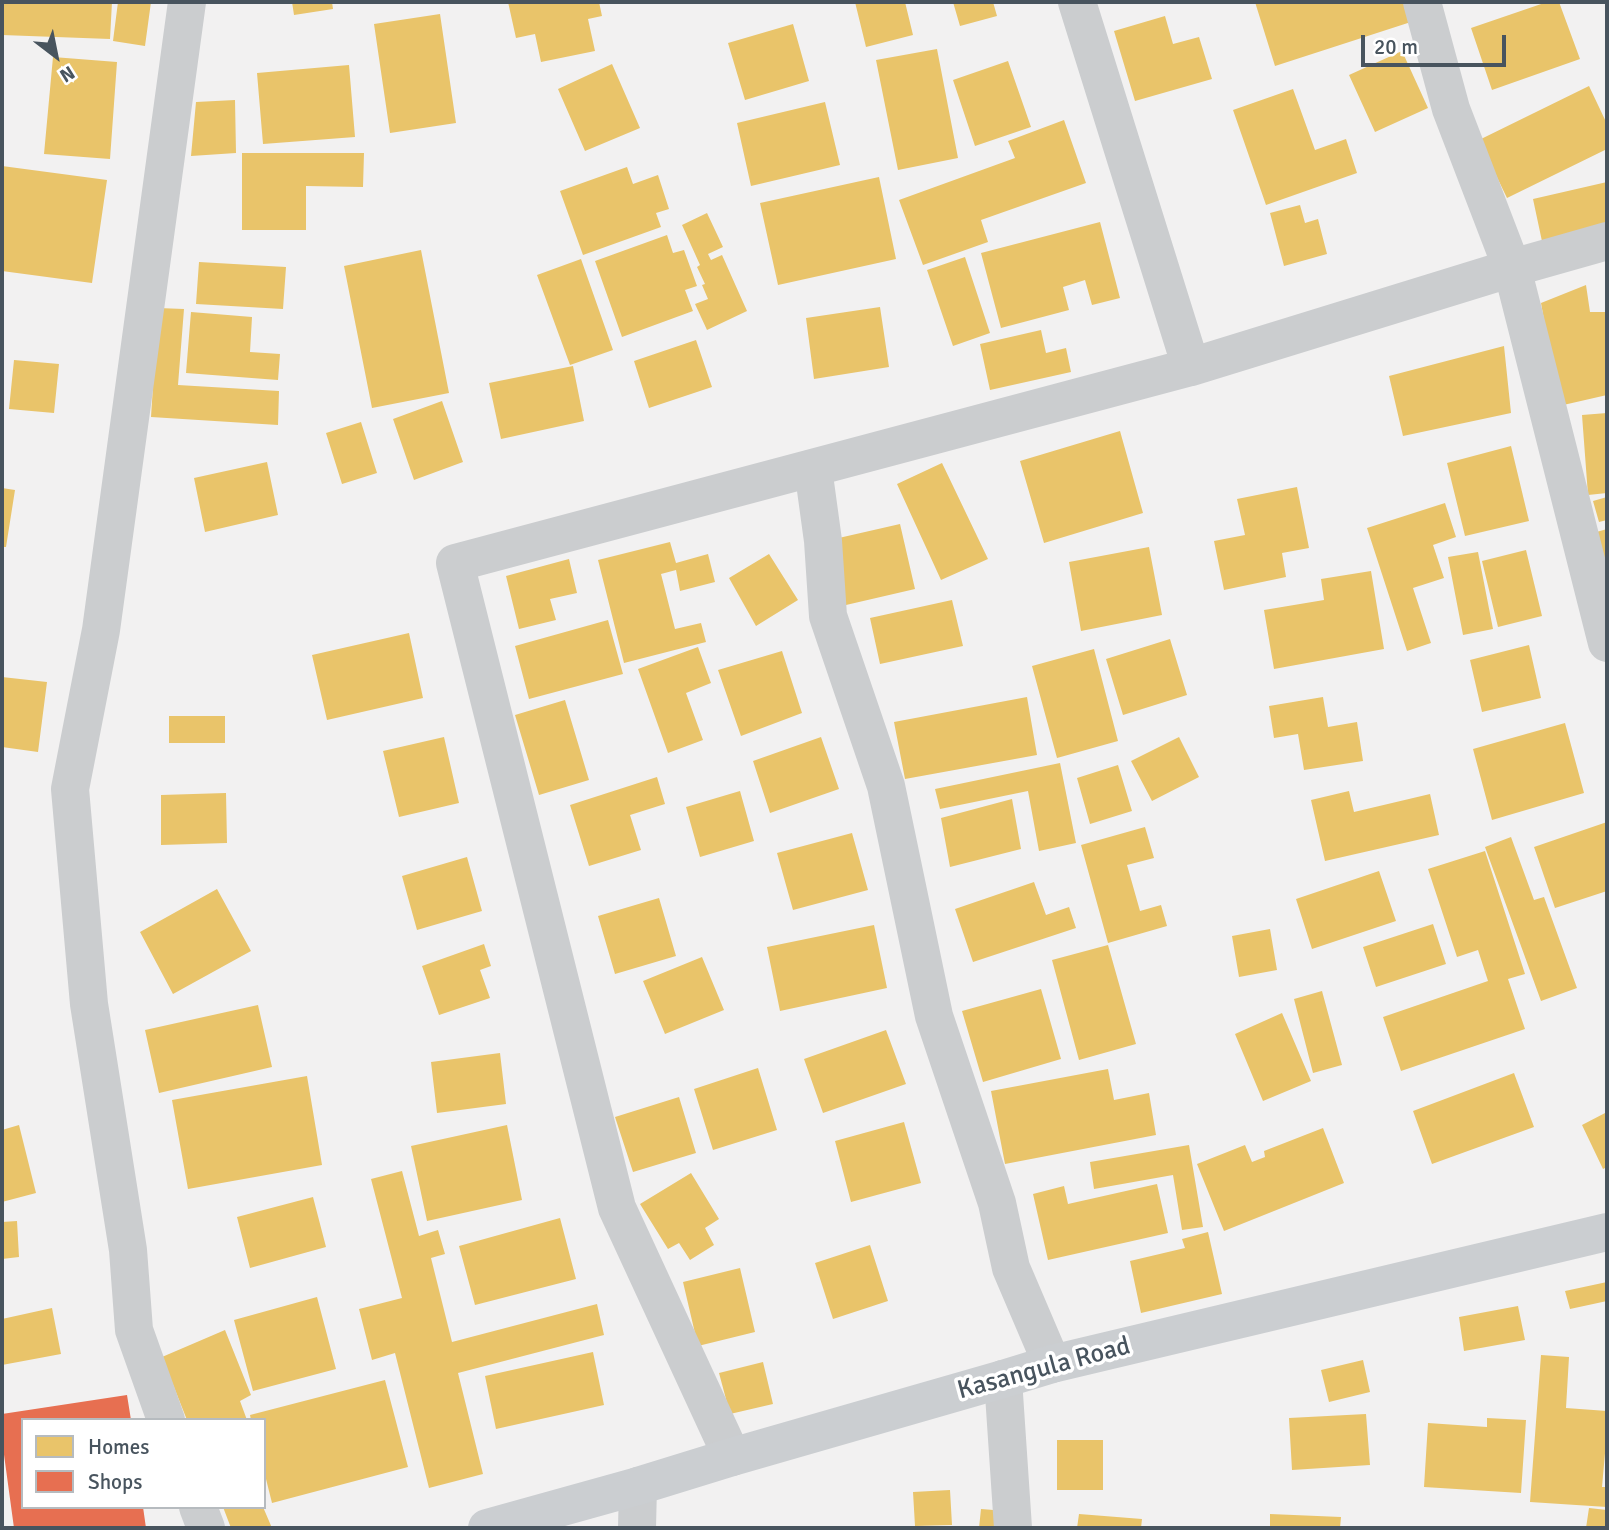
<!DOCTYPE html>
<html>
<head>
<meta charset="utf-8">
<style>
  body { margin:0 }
  #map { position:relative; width:1609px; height:1530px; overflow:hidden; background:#f2f1f1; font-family:Signika,sans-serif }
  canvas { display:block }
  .frame { position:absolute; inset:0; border:4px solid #48545e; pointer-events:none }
  .legend { position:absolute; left:21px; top:1418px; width:245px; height:91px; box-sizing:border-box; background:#fff; border:2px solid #b6bbbf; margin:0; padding:9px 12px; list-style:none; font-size:21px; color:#48545e }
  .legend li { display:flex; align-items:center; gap:14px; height:35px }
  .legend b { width:35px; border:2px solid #b6bbbf }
  .north { position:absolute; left:21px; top:21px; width:70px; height:70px; -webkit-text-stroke:5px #fff; paint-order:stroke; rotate:148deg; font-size:19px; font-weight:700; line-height:28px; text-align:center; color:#48545e }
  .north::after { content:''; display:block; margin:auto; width:24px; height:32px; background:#48545e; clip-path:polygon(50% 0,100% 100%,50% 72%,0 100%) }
  .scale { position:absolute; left:1361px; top:35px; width:145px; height:32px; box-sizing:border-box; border:4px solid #48545e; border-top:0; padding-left:9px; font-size:21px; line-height:24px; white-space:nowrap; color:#48545e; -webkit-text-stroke:5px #fff; paint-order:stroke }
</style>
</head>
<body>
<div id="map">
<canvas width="1609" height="1530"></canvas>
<div class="frame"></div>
<ul class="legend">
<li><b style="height:19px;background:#e9c46a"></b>Homes</li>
<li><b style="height:19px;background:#e76f51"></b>Shops</li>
</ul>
<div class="north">N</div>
<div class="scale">20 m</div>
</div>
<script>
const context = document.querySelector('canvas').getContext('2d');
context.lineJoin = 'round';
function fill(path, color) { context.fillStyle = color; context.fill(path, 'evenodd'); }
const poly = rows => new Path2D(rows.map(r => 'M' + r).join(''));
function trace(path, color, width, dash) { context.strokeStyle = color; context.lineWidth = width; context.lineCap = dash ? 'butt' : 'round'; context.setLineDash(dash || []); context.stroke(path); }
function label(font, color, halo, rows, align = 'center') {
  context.font = font + ' Signika,sans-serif'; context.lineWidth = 7; context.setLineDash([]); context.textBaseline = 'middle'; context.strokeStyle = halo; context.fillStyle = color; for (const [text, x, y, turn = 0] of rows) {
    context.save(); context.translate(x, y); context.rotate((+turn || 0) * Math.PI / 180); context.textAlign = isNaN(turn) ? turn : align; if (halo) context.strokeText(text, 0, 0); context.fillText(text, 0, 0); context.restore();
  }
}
fill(poly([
  [2,2,112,2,110,39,2,35],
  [118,2,151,2,145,46,113,41],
  [292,2,332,2,333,9,294,15],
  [508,2,599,2,602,16,588,19,595,51,541,62,535,34,516,38],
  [855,2,905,2,913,35,866,47],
  [953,2,993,2,997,16,960,26],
  [1255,2,1408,2,1414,21,1275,66],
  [1547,2,1559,2,1580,59,1492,90,1471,28],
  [440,14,456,123,390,133,374,24],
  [1165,16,1173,44,1199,37,1212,79,1135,101,1114,31],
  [793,24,809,81,745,100,728,43],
  [937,49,958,158,898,170,876,60],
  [1402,51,1428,108,1375,132,1349,75],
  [53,57,117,62,110,159,44,154],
  [1008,61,1031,127,975,146,953,80],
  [612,64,640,128,585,151,558,89],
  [349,65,355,137,263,144,257,73],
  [1589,86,1607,124,1607,149,1507,198,1479,140],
  [1293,89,1315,150,1346,139,1357,173,1266,205,1233,110],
  [235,100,236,153,191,156,196,102],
  [825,102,840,165,751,186,737,123],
  [1064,120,1086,183,981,220,988,242,923,265,899,200,1015,158,1008,141],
  [242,153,364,153,363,187,306,186,306,230,242,230],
  [2,166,107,180,92,283,2,271],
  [627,167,633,184,658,175,669,209,656,213,661,227,583,255,560,191],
  [879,177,896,259,778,285,760,203],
  [1607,182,1607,231,1543,246,1533,199],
  [1300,205,1305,223,1318,219,1327,254,1284,266,1270,213],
  [707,213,723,247,708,254,711,260,722,255,747,311,707,330,695,304,708,299,702,285,705,284,697,267,700,265,682,225],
  [1100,222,1120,298,1092,305,1085,280,1063,287,1069,310,1001,328,981,253],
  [667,235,673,253,684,250,697,286,685,290,693,311,622,337,595,261],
  [421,250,449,393,372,408,344,266],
  [965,257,990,333,953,346,927,270],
  [581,259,613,350,570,365,537,275],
  [199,262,286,267,283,309,196,304],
  [1586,285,1590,312,1607,312,1607,395,1559,406,1541,303],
  [880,307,889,367,814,379,806,318],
  [158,308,184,309,178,385,279,391,278,425,151,417],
  [191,312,252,317,250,352,280,354,278,380,186,373],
  [1041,330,1046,353,1066,348,1071,372,990,390,980,344],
  [696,340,712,387,649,408,634,361],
  [1504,346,1511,413,1403,436,1389,376],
  [14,360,59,364,54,413,9,409],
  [573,366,584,421,501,439,489,383],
  [442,401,463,462,414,480,393,419],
  [1607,413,1607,493,1588,495,1582,415],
  [361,422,377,473,342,484,326,433],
  [1120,431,1143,513,1044,543,1020,461],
  [1511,446,1529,521,1465,536,1447,463],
  [267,462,278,515,205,532,194,478],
  [942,463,988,559,941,580,897,484],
  [1297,487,1309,548,1282,553,1286,577,1224,590,1214,541,1245,535,1237,499],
  [2,488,15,490,6,547,2,547],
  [1607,497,1607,520,1599,522,1593,501],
  [1445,503,1456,537,1433,545,1444,578,1413,588,1431,643,1407,651,1367,528],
  [900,524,915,589,846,605,830,540],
  [1607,529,1607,572,1593,533],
  [670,542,676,563,708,554,715,582,680,591,676,570,661,574,675,629,701,623,706,642,624,663,598,560],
  [1149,547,1162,615,1081,631,1069,562],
  [1526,550,1542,616,1498,627,1482,561],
  [1478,552,1493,629,1463,635,1448,557],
  [769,554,798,600,756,626,729,578],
  [569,559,577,593,550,599,556,620,519,629,506,576],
  [1371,571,1384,649,1274,669,1264,610,1324,600,1321,579],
  [952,600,963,646,880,664,870,618],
  [608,620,623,674,529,699,515,646],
  [409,633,423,698,327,720,312,655],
  [1170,639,1187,695,1123,715,1106,659],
  [1529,645,1541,698,1482,712,1470,660],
  [698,647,711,683,686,693,703,740,668,753,638,669],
  [1094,649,1118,741,1057,758,1032,666],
  [782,651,802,713,741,736,718,670],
  [2,677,47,682,38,752,2,747],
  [1027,697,1037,755,905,779,894,722],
  [1323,697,1328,727,1357,722,1363,761,1304,770,1298,734,1274,738,1269,706],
  [565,700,589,780,539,795,515,715],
  [169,716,225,716,225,743,169,743],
  [1565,723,1584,793,1492,820,1473,749],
  [444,737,459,803,399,817,383,751],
  [821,737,839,789,770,813,753,761],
  [1179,737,1199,777,1152,801,1131,761],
  [1060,763,1076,843,1039,851,1028,791,940,809,935,789],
  [1118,765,1132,811,1090,824,1077,778],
  [657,777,665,804,630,815,641,850,589,866,570,805],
  [740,791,754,841,700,857,686,807],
  [1349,791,1354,812,1430,794,1439,835,1325,861,1311,800],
  [226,793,227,843,161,845,161,795],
  [1012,799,1021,849,950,867,941,818],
  [1607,822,1607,891,1555,908,1534,847],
  [1145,827,1154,858,1127,865,1140,911,1161,905,1167,926,1108,943,1081,845],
  [852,833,868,890,793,910,777,853],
  [1511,837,1534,900,1544,897,1577,988,1541,1001,1485,847],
  [1485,851,1525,974,1508,979,1525,1029,1401,1071,1383,1017,1488,981,1478,950,1457,957,1428,869],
  [467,857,482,911,417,930,402,876],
  [1379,871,1396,921,1312,949,1296,899],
  [1034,882,1046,915,1069,907,1076,928,973,962,955,909],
  [217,889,251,951,173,994,140,932],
  [659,898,676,956,615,974,598,916],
  [1433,924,1446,964,1376,987,1363,947],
  [874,925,887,988,780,1011,767,947],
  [1270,929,1277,970,1239,977,1232,936],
  [484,944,491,966,480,970,490,998,439,1015,422,966],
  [1108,945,1136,1044,1079,1060,1052,960],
  [702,957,724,1010,665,1034,643,981],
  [1041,989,1061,1059,983,1082,962,1011],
  [1322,991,1342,1065,1313,1073,1294,999],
  [258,1005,272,1067,159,1093,145,1030],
  [1282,1013,1311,1081,1263,1101,1235,1034],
  [886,1030,906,1084,823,1113,804,1059],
  [500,1053,506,1104,437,1113,431,1062],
  [758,1068,777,1130,713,1150,694,1089],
  [1108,1069,1114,1100,1149,1093,1156,1135,1005,1164,991,1091],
  [1514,1073,1534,1127,1432,1164,1413,1111],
  [307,1076,322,1165,188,1189,172,1100],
  [679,1097,696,1153,633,1172,615,1117],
  [1607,1112,1607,1167,1603,1169,1582,1125],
  [904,1122,921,1183,851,1202,835,1141],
  [19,1125,36,1193,2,1202,2,1130],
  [507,1125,522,1200,427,1221,411,1146],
  [1323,1128,1344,1183,1224,1231,1197,1164,1245,1145,1252,1162,1265,1157,1264,1151],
  [1189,1145,1203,1227,1182,1230,1173,1175,1094,1189,1090,1162],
  [402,1171,419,1236,438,1230,445,1254,431,1258,452,1342,597,1304,604,1335,458,1373,483,1474,429,1488,395,1353,372,1360,359,1309,402,1298,371,1179],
  [691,1173,719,1219,705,1228,714,1245,690,1260,679,1243,668,1249,640,1204],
  [1157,1184,1168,1233,1048,1260,1033,1194,1064,1186,1068,1204],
  [313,1197,326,1247,250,1268,237,1217],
  [560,1218,576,1279,475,1305,459,1246],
  [17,1221,19,1257,2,1259,2,1222],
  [1208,1232,1222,1294,1141,1313,1130,1261,1185,1248,1182,1239],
  [870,1245,888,1301,833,1319,815,1263],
  [740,1268,755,1332,698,1346,683,1282],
  [1607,1282,1607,1301,1570,1309,1565,1291],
  [317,1297,336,1369,253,1391,234,1320],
  [1518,1306,1525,1340,1464,1351,1459,1317],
  [52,1308,61,1354,2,1365,2,1319],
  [225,1330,251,1395,240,1401,247,1420,187,1420,162,1357],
  [593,1352,604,1405,496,1429,485,1376],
  [1541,1355,1569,1357,1566,1408,1607,1411,1607,1431,1602,1487,1607,1487,1607,1507,1530,1502],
  [1363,1360,1370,1392,1329,1402,1321,1370],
  [763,1362,773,1404,730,1414,719,1373],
  [385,1380,408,1467,272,1503,264,1471,264,1420,251,1420,250,1415],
  [1366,1414,1370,1465,1292,1470,1289,1418],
  [1487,1418,1526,1420,1521,1493,1424,1487,1428,1423,1487,1427],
  [1057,1440,1103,1440,1103,1490,1057,1490],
  [950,1490,952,1525,915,1526,913,1492],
  [223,1507,263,1507,272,1528,231,1528],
  [1589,1508,1607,1510,1607,1528,1586,1528],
  [981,1509,1006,1511,1004,1528,979,1528],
  [1079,1514,1142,1519,1141,1528,1077,1528],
  [1270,1514,1341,1517,1340,1528,1270,1528]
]), '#e9c46a');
fill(poly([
  [127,1395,131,1420,23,1420,23,1507,143,1507,146,1528,14,1528,2,1440,2,1414]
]), '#e76f51');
trace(poly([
  [1077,2,1191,367],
  [1422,2,1451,109,1512,268,1607,643],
  [813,468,823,541,828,616,886,786,934,1016,997,1203,1011,1268,1052,1364],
  [1003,1379,1013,1528],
  [166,1420,134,1330,128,1250,89,1004,70,789,101,630,187,2],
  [732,1457,617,1208,455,563,1191,367,1512,268,1607,241],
  [198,1507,206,1528],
  [637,1528,638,1486]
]), '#cbcdcf', 38);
trace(poly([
  [487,1528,638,1486,732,1457,1003,1379,1052,1364,1607,1232]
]), '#cbced1', 38);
label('26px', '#48545e', '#fff', [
  ["Kasangula Road",1044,1369,-15]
]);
</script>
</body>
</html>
